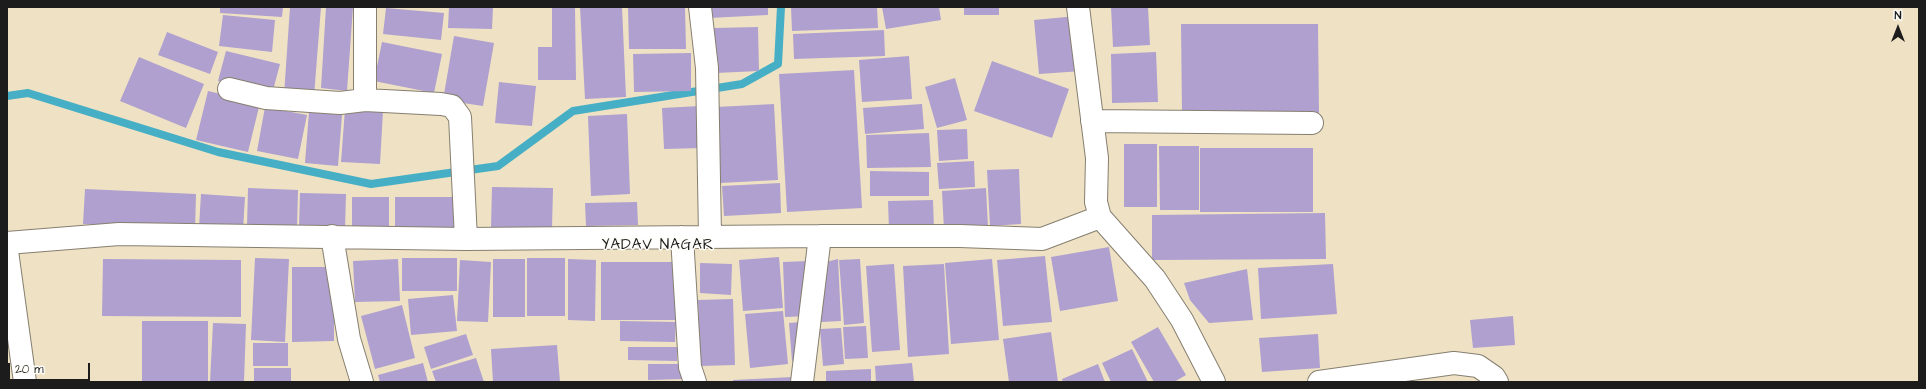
<!DOCTYPE html>
<html>
<head>
<meta charset="utf-8">
<style>
  body { margin:0 }
  #map { position:relative; width:1926px; height:389px; overflow:hidden; background:#efe2c4; font-family:"Architects Daughter",sans-serif }
  canvas { display:block }
  .frame { position:absolute; inset:0; border:8px solid #1c1c1c; pointer-events:none }
  .north { position:absolute; left:1878px; top:8px; width:40px; height:40px; -webkit-text-stroke:3px #fdfcf7; paint-order:stroke; rotate:0deg; font-size:11px; font-weight:700; line-height:16px; text-align:center; color:#1c1c1c }
  .north::after { content:''; display:block; margin:auto; width:14px; height:18px; background:#1c1c1c; clip-path:polygon(50% 0,100% 100%,50% 72%,0 100%) }
  .scale { position:absolute; left:8px; top:363px; width:82px; height:18px; box-sizing:border-box; border:2px solid #1c1c1c; border-top:0; padding-left:5px; font-size:12px; line-height:14px; white-space:nowrap; color:#1c1c1c; -webkit-text-stroke:3px #fdfcf7; paint-order:stroke }
</style>
</head>
<body>
<div id="map">
<canvas width="1926" height="389"></canvas>
<div class="frame"></div>
<div class="north">N</div>
<div class="scale">20 m</div>
</div>
<script>
const context = document.querySelector('canvas').getContext('2d');
context.lineJoin = 'round';
const poly = rows => new Path2D(rows.map(r => 'M' + r).join(''));
function trace(path, color, width, dash) { context.strokeStyle = color; context.lineWidth = width; context.lineCap = dash ? 'butt' : 'round'; context.setLineDash(dash || []); context.stroke(path); }
function fill(path, color) { context.fillStyle = color; context.fill(path, 'evenodd'); }
function label(font, color, halo, rows, align = 'center') {
  context.font = font + ' "Architects Daughter",sans-serif'; context.lineWidth = 3; context.setLineDash([]); context.textBaseline = 'middle'; context.strokeStyle = halo; context.fillStyle = color; for (const [text, x, y, turn = 0] of rows) {
    context.save(); context.translate(x, y); context.rotate((+turn || 0) * Math.PI / 180); context.textAlign = isNaN(turn) ? turn : align; if (halo) context.strokeText(text, 0, 0); context.fillText(text, 0, 0); context.restore();
  }
}
trace(poly([
  [7,96,28,93,218,152,371,184,498,166,573,111,742,84,778,64,781,7]
]), '#46afc5', 8);
fill(poly([
  [220,7,283,7,282,17,220,13],
  [290,7,321,7,314,96,284,95],
  [326,7,353,7,347,91,321,88],
  [449,7,493,7,492,29,448,28],
  [552,7,575,7,576,80,538,80,538,47,552,47],
  [580,7,622,7,626,97,585,99],
  [628,7,685,7,686,49,629,49],
  [708,7,768,7,768,15,709,18],
  [791,7,877,7,878,28,792,31],
  [882,7,939,7,941,20,886,29],
  [964,7,999,7,999,15,964,15],
  [1111,7,1148,7,1150,45,1113,47],
  [386,8,444,13,441,40,383,34],
  [223,15,275,20,272,52,219,46],
  [1077,16,1082,71,1039,74,1034,20],
  [1181,24,1318,24,1319,113,1182,114],
  [758,27,759,71,716,73,714,28],
  [884,30,885,56,794,59,793,34],
  [167,32,218,52,210,74,158,55],
  [454,36,494,43,483,106,443,100],
  [382,42,442,54,434,93,374,81],
  [226,51,280,64,272,94,218,81],
  [1156,52,1158,102,1112,103,1111,54],
  [691,53,691,91,634,92,633,54],
  [909,56,912,99,862,102,859,60],
  [139,57,204,84,186,128,120,101],
  [992,61,1069,89,1052,138,974,111],
  [854,70,862,208,787,212,779,74],
  [955,78,967,120,937,128,925,87],
  [499,82,536,86,532,126,495,123],
  [208,91,260,103,248,152,196,140],
  [774,104,778,180,720,183,716,107],
  [922,104,924,129,865,134,863,108],
  [700,106,702,148,664,149,662,108],
  [265,107,307,115,298,159,257,151],
  [345,109,383,111,380,164,341,162],
  [309,112,342,115,338,166,305,163],
  [627,114,630,194,591,196,588,116],
  [967,129,968,159,939,161,937,130],
  [929,133,931,167,867,168,866,135],
  [1124,144,1157,144,1157,207,1124,207],
  [1159,146,1199,146,1199,210,1160,210],
  [1200,148,1313,148,1313,212,1200,212],
  [974,161,975,187,939,189,937,163],
  [1019,169,1021,224,990,226,987,170],
  [870,171,929,172,929,196,870,196],
  [780,183,781,213,724,216,722,186],
  [492,187,553,188,552,229,491,228],
  [248,188,298,190,297,229,247,227],
  [986,188,988,227,944,230,942,191],
  [85,189,196,194,195,230,83,224],
  [300,193,346,194,345,230,299,229],
  [201,194,245,197,243,230,199,227],
  [352,197,389,197,389,230,352,230],
  [395,197,458,197,458,229,395,229],
  [933,200,934,229,889,230,888,201],
  [637,202,638,225,586,226,585,203],
  [1325,213,1326,259,1152,260,1152,215],
  [1109,247,1118,301,1060,311,1051,257],
  [1045,256,1052,322,1003,326,997,260],
  [779,257,783,308,743,311,739,260],
  [255,258,289,259,285,342,251,340],
  [402,258,457,258,457,291,402,291],
  [527,258,565,258,565,316,527,316],
  [103,259,241,260,241,317,102,316],
  [398,259,400,301,355,302,353,261],
  [493,259,525,259,525,317,493,317],
  [568,259,596,260,595,321,568,320],
  [838,259,841,321,821,322,822,263],
  [860,259,864,323,844,325,839,260],
  [992,259,999,340,951,344,945,263],
  [460,260,491,262,488,322,457,321],
  [809,261,810,316,785,317,783,262],
  [601,262,678,262,677,320,601,320],
  [700,263,732,264,731,295,700,293],
  [894,264,900,350,872,352,866,266],
  [944,264,949,354,908,357,903,266],
  [1333,264,1337,314,1261,319,1258,268],
  [292,267,334,267,334,341,292,342],
  [1247,269,1253,320,1209,323,1190,300,1184,283],
  [453,295,457,331,411,335,408,299],
  [733,299,735,365,700,366,698,300],
  [402,305,415,358,375,369,361,316],
  [783,311,788,364,750,368,745,314],
  [1513,316,1515,345,1473,348,1470,320],
  [142,321,208,321,208,382,142,382],
  [620,321,676,322,675,342,620,341],
  [814,321,817,359,792,361,789,323],
  [213,323,246,324,244,382,210,382],
  [866,326,868,358,845,359,843,327],
  [1158,327,1186,375,1174,382,1154,382,1131,342],
  [841,328,844,364,823,366,820,329],
  [1051,332,1058,382,1009,382,1003,339],
  [466,334,473,355,431,369,424,347],
  [1318,334,1320,368,1262,372,1259,338],
  [253,343,288,343,288,366,253,366],
  [557,345,560,382,493,382,491,349],
  [628,347,677,347,677,361,628,360],
  [1132,349,1148,382,1111,382,1102,363],
  [476,358,484,382,436,382,432,371],
  [423,363,428,382,380,382,378,375],
  [912,363,914,382,876,382,875,366],
  [648,364,684,364,684,379,648,380],
  [1098,364,1105,382,1063,382,1062,379],
  [254,368,291,368,291,382,254,382],
  [871,369,871,382,826,382,826,371],
  [793,377,793,382,733,382,733,380]
]), '#afa0cf');
const street = poly([
  [365,7,365,100,441,104,452,106,460,117,466,239],
  [700,7,707,68,710,236],
  [229,89,266,98,340,103,365,100],
  [1092,121,1312,123],
  [1100,217,1155,279,1182,320,1214,382],
  [332,236,349,339,362,382],
  [682,237,690,367,695,382],
  [7,243,119,234,466,239,820,236,960,236,1042,239,1100,217,1096,202,1097,158,1078,7],
  [802,382,820,236],
  [1319,382,1454,363,1478,366,1494,377,1497,382]
]);
const secondary = poly([
  [7,251,25,382]
]);
trace(street, '#867f70', 24);
trace(secondary, '#867f70', 24);
trace(street, '#fff', 22);
trace(secondary, '#fff', 22);
context.letterSpacing = '1px';
label('15px', '#1c1c1c', '#fdfcf7', [
  ["YADAV NAGAR",658,246]
]);
context.letterSpacing = '0px';
</script>
</body>
</html>
